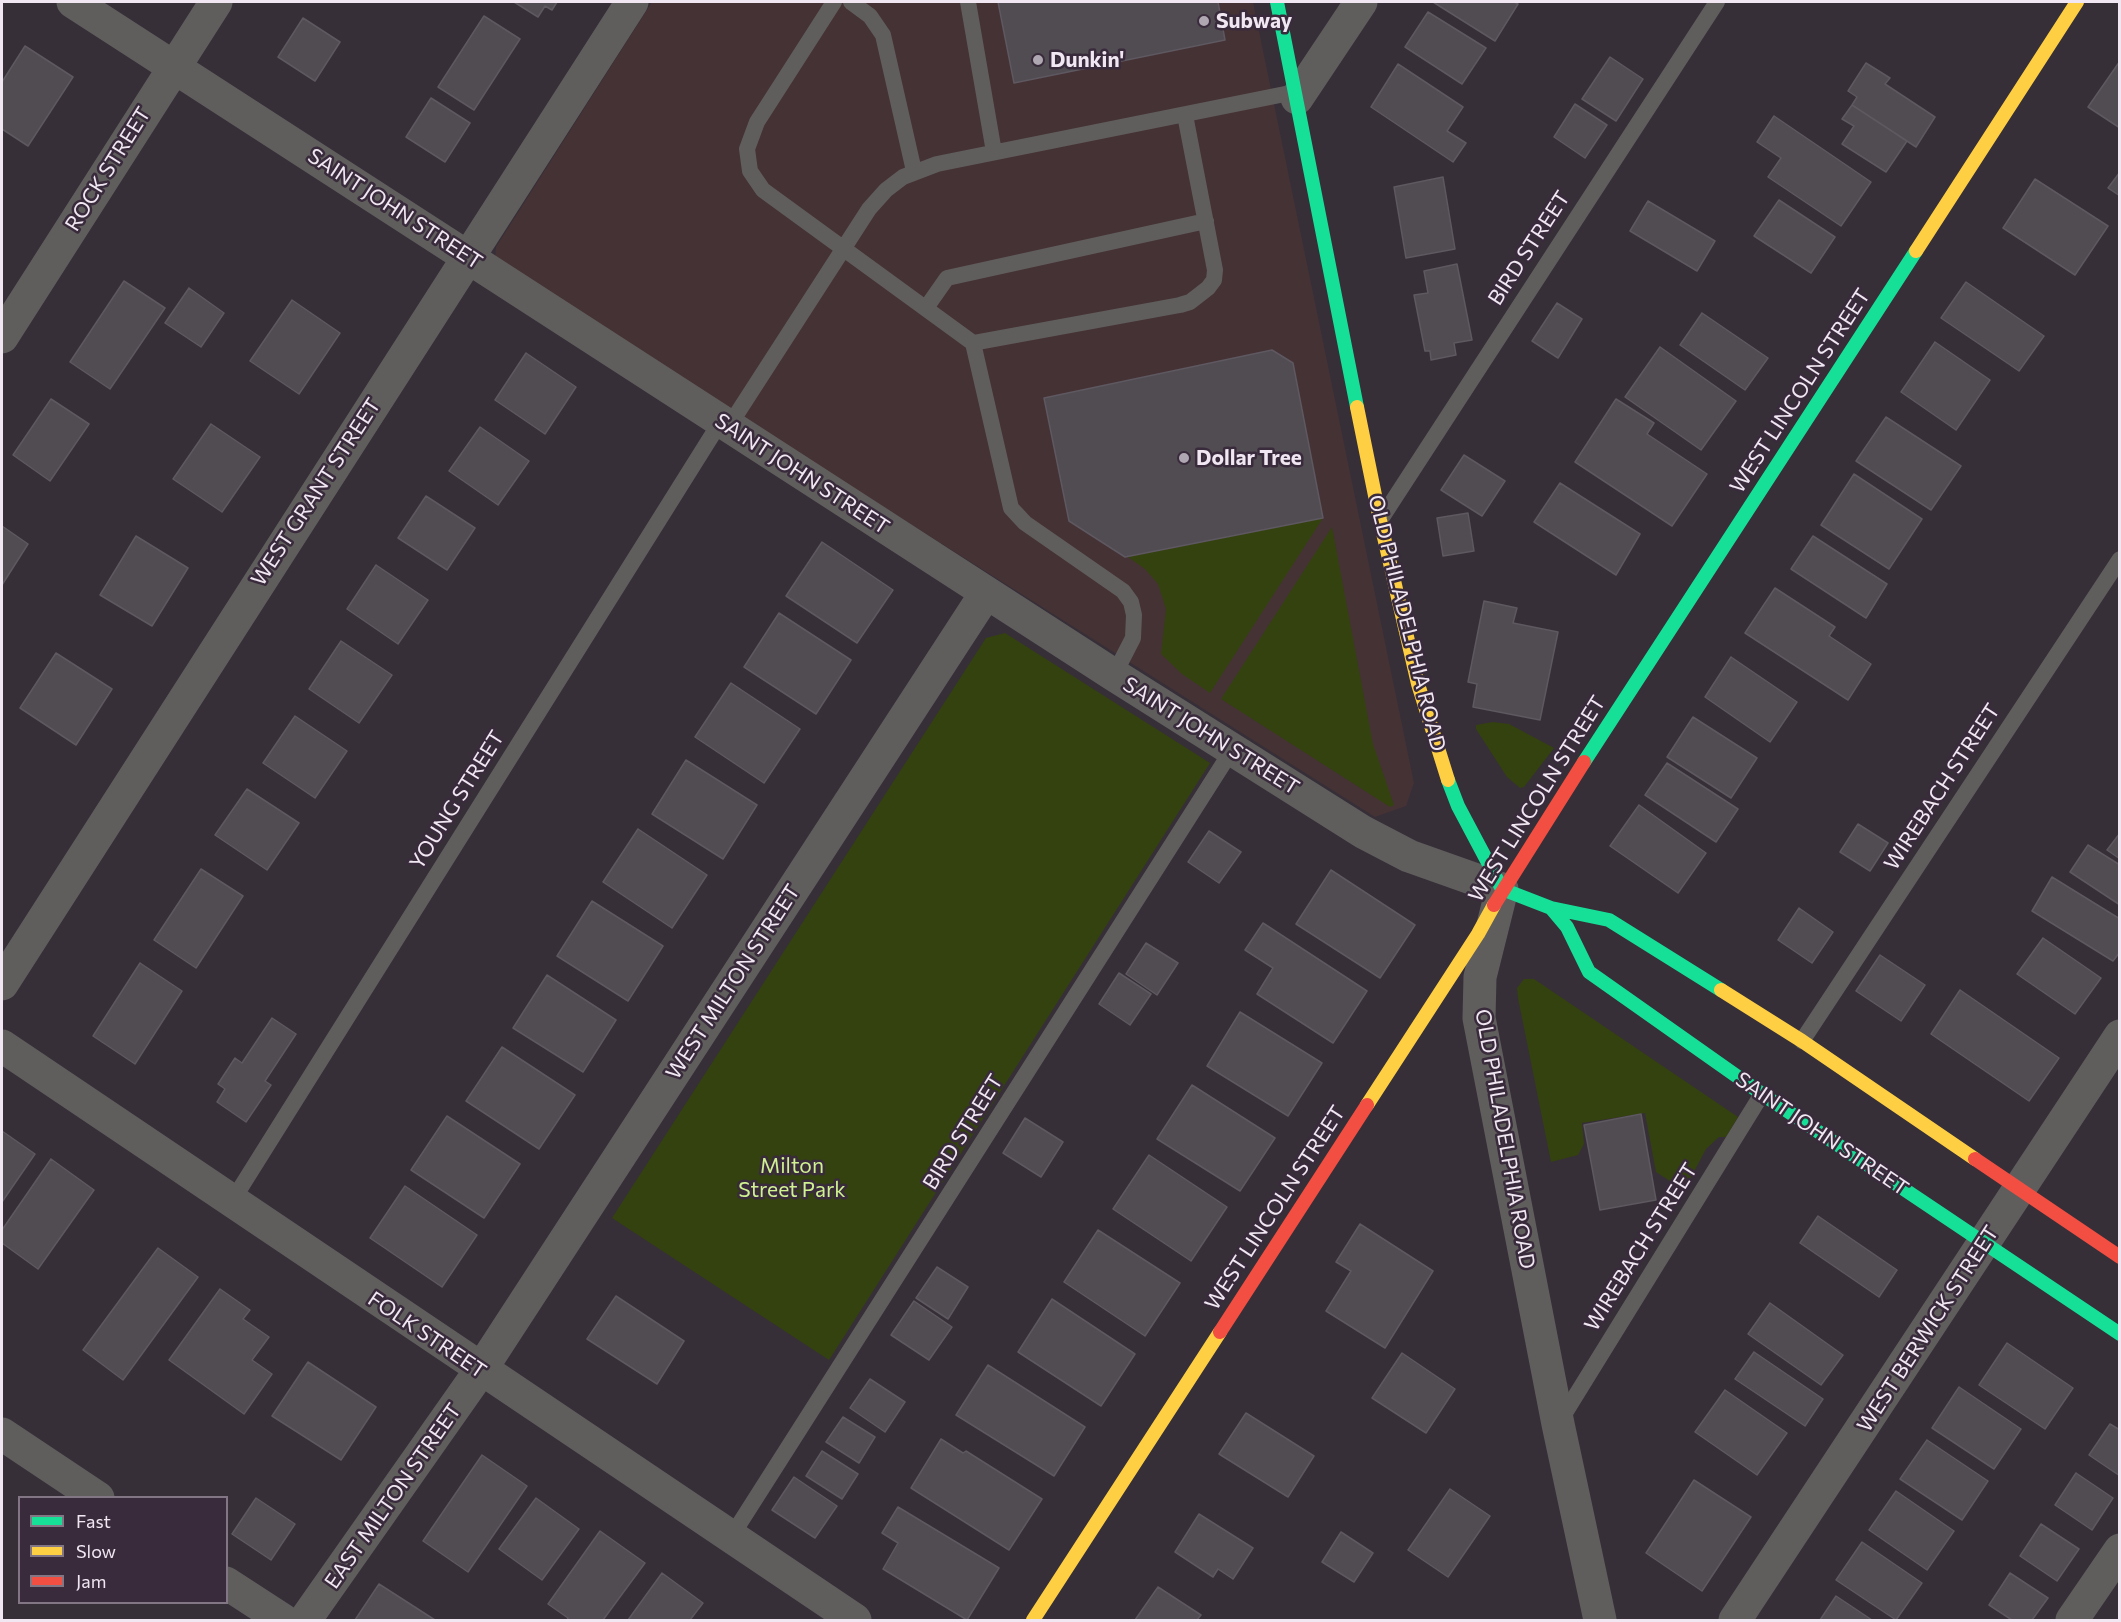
<!DOCTYPE html>
<html>
<head>
<meta charset="utf-8">
<style>
  body { margin:0 }
  #map { position:relative; width:2121px; height:1622px; overflow:hidden; background:#362f38; font-family:Commissioner,sans-serif }
  canvas { display:block }
  .frame { position:absolute; inset:0; border:3px solid #f0e7f2; pointer-events:none }
  .legend { position:absolute; left:18px; top:1496px; width:210px; height:108px; box-sizing:border-box; background:#392b3c; border:2px solid #827685; margin:0; padding:8px 10px; list-style:none; font-size:18px; color:#f0e7f2 }
  .legend li { display:flex; align-items:center; gap:12px; height:30px }
  .legend b { width:30px; border:2px solid #827685 }
</style>
</head>
<body>
<div id="map">
<canvas width="2121" height="1622"></canvas>
<div class="frame"></div>
<ul class="legend">
<li><b style="height:8px;background:#16e098"></b>Fast</li>
<li><b style="height:8px;background:#ffcf43"></b>Slow</li>
<li><b style="height:8px;background:#f24e42"></b>Jam</li>
</ul>
</div>
<script>
const context = document.querySelector('canvas').getContext('2d');
context.lineJoin = 'round';
function fill(path, color) { context.fillStyle = color; context.fill(path, 'evenodd'); }
const poly = rows => new Path2D(rows.map(r => 'M' + r).join(''));
function trace(path, color, width, dash) { context.strokeStyle = color; context.lineWidth = width; context.lineCap = dash ? 'butt' : 'round'; context.setLineDash(dash || []); context.stroke(path); }
function label(font, color, halo, rows, align = 'center') {
  context.font = font + ' Commissioner,sans-serif'; context.lineWidth = 5; context.setLineDash([]); context.textBaseline = 'middle'; context.strokeStyle = halo; context.fillStyle = color; for (const [text, x, y, turn = 0] of rows) {
    context.save(); context.translate(x, y); context.rotate((+turn || 0) * Math.PI / 180); context.textAlign = isNaN(turn) ? turn : align; if (halo) context.strokeText(text, 0, 0); context.fillText(text, 0, 0); context.restore();
  }
}
fill(poly([
  [652,2,1253,2,1414,783,1406,806,1375,817,495,262,496,247]
]), '#453235');
fill(poly([
  [1323,518,1210,693,1182,674,1161,654,1166,609,1158,584,1145,569,1128,557],
  [1332,527,1373,744,1394,805,1390,807,1221,699],
  [1005,633,1210,763,829,1360,612,1218,986,638],
  [1493,722,1509,724,1554,748,1524,787,1520,788,1507,777,1476,729,1476,725],
  [1524,979,1534,979,1738,1117,1726,1137,1719,1137,1706,1149,1689,1181,1687,1192,1656,1172,1645,1113,1582,1123,1584,1144,1578,1155,1551,1162,1518,998,1517,988]
]), '#34420f');
const building = poly([
  [514,2,557,2,552,10,545,6,538,17,514,2],
  [998,2,1218,2,1225,40,1014,83,998,2],
  [1433,2,1514,2,1518,4,1495,41,1433,2],
  [1428,12,1486,48,1462,84,1405,47,1428,12],
  [484,16,520,39,474,110,438,87,484,16],
  [303,18,340,42,315,81,278,57,303,18],
  [25,46,73,77,28,146,2,129,2,82,25,46],
  [1610,57,1643,79,1616,121,1582,99,1610,57],
  [2120,61,2120,128,2088,107,2120,61],
  [1866,63,1890,78,1885,84,1935,117,1916,147,1852,105,1857,97,1848,91,1866,63],
  [1398,64,1463,107,1447,131,1466,143,1453,162,1371,107,1398,64],
  [431,98,470,123,445,162,406,137,431,98],
  [1575,104,1607,125,1585,158,1554,137,1575,104],
  [1852,105,1907,141,1886,172,1842,144,1854,126,1842,119,1852,105],
  [1774,116,1871,182,1841,226,1768,177,1781,158,1757,142,1774,116],
  [2120,172,2120,196,2108,188,2120,172],
  [1443,177,1455,249,1406,258,1394,187,1443,177],
  [2035,179,2108,226,2075,275,2003,228,2035,179],
  [1779,200,1835,237,1811,273,1754,236,1779,200],
  [1648,201,1715,241,1697,271,1630,231,1648,201],
  [1457,264,1472,340,1454,343,1456,355,1431,360,1430,351,1425,351,1414,295,1428,293,1424,271,1457,264],
  [124,281,165,308,110,389,70,362,124,281],
  [1966,282,2044,336,2019,371,1941,318,1966,282],
  [189,288,224,313,201,347,165,323,189,288],
  [292,300,340,333,299,394,250,361,292,300],
  [1557,303,1582,319,1558,358,1532,341,1557,303],
  [1702,313,1768,358,1745,390,1680,345,1702,313],
  [1935,342,1990,380,1956,430,1901,392,1935,342],
  [1660,347,1736,401,1701,450,1625,397,1660,347],
  [1272,350,1293,363,1323,518,1125,557,1069,521,1044,398,1272,350],
  [526,353,576,387,545,434,495,400,526,353],
  [51,399,89,424,50,481,13,455,51,399],
  [1616,399,1654,423,1647,434,1707,474,1672,526,1575,462,1616,399],
  [1886,417,1961,466,1931,510,1856,461,1886,417],
  [211,424,260,457,222,512,173,479,211,424],
  [480,427,529,461,498,505,449,471,480,427],
  [1464,455,1505,481,1482,516,1441,490,1464,455],
  [1854,474,1922,519,1889,569,1821,525,1854,474],
  [1560,483,1640,534,1616,575,1534,522,1560,483],
  [426,496,475,528,447,570,398,538,426,496],
  [1468,513,1474,551,1443,556,1437,518,1468,513],
  [2,526,28,544,2,585,2,526],
  [136,536,188,568,152,626,100,595,136,536],
  [1813,536,1887,584,1866,618,1791,569,1813,536],
  [822,542,893,590,857,643,786,596,822,542],
  [376,565,428,600,398,644,347,609,376,565],
  [1775,588,1835,627,1829,636,1871,664,1848,700,1745,633,1775,588],
  [1484,601,1517,608,1513,623,1558,632,1540,720,1473,707,1477,684,1468,682,1484,601],
  [779,613,851,660,816,714,744,667,779,613],
  [341,641,392,675,359,723,309,689,341,641],
  [56,653,112,689,76,745,20,708,56,653],
  [1731,657,1797,702,1770,742,1705,697,1731,657],
  [731,683,800,729,764,783,695,737,731,683],
  [295,716,347,751,315,798,263,763,295,716],
  [1693,717,1757,758,1731,798,1667,757,1693,717],
  [686,760,757,805,723,859,652,814,686,760],
  [1667,763,1738,809,1716,842,1645,795,1667,763],
  [247,789,299,823,267,870,215,835,247,789],
  [1639,805,1706,853,1678,893,1610,846,1639,805],
  [1858,824,1888,843,1870,871,1840,852,1858,824],
  [638,829,707,875,672,928,603,882,638,829],
  [1209,831,1241,852,1219,883,1188,862,1209,831],
  [2120,833,2120,859,2107,850,2120,833],
  [2088,845,2120,865,2120,905,2070,872,2088,845],
  [201,869,243,896,196,968,154,940,201,869],
  [1331,870,1415,925,1380,978,1296,924,1331,870],
  [2052,877,2120,919,2120,952,2113,961,2032,911,2052,877],
  [592,901,663,946,628,1001,557,956,592,901],
  [1799,908,1833,932,1812,963,1778,940,1799,908],
  [1263,923,1367,991,1333,1043,1257,994,1273,968,1245,950,1263,923],
  [2043,938,2101,978,2075,1014,2017,974,2043,938],
  [1146,943,1178,963,1157,995,1126,974,1146,943],
  [1880,955,1925,985,1901,1021,1856,991,1880,955],
  [140,963,182,991,135,1064,93,1036,140,963],
  [1119,973,1151,994,1130,1025,1099,1004,1119,973],
  [547,975,616,1020,583,1072,513,1028,547,975],
  [1960,990,2059,1058,2029,1101,1931,1034,1960,990],
  [1240,1012,1322,1063,1288,1116,1207,1066,1240,1012],
  [272,1018,296,1034,265,1081,271,1085,246,1122,217,1102,225,1089,218,1084,235,1058,242,1063,272,1018],
  [502,1047,575,1095,539,1149,466,1101,502,1047],
  [1192,1085,1275,1138,1240,1191,1157,1139,1192,1085],
  [1641,1114,1656,1200,1600,1210,1584,1125,1641,1114],
  [447,1116,520,1164,484,1218,411,1170,447,1116],
  [1025,1118,1063,1142,1041,1177,1003,1153,1025,1118],
  [2,1131,35,1154,2,1202,2,1131],
  [1149,1155,1227,1207,1191,1261,1113,1209,1149,1155],
  [51,1159,94,1190,38,1269,2,1243,2,1230,51,1159],
  [405,1186,477,1235,442,1287,370,1238,405,1186],
  [1818,1216,1897,1270,1879,1297,1800,1243,1818,1216],
  [1360,1224,1433,1271,1385,1348,1326,1311,1351,1271,1336,1262,1360,1224],
  [1098,1230,1180,1283,1145,1336,1064,1282,1098,1230],
  [158,1248,198,1277,123,1380,83,1350,158,1248],
  [937,1267,968,1287,948,1319,916,1298,937,1267],
  [220,1289,250,1310,243,1319,269,1337,252,1360,272,1374,244,1414,169,1360,220,1289],
  [616,1296,684,1341,657,1384,587,1339,616,1296],
  [1052,1299,1135,1354,1101,1406,1018,1352,1052,1299],
  [914,1301,952,1327,929,1360,891,1335,914,1301],
  [1770,1303,1843,1355,1821,1385,1748,1334,1770,1303],
  [2007,1343,2073,1388,2045,1429,1979,1385,2007,1343],
  [1754,1352,1823,1399,1805,1426,1735,1379,1754,1352],
  [1402,1353,1455,1389,1426,1433,1372,1398,1402,1353],
  [308,1362,376,1407,341,1460,272,1416,308,1362],
  [988,1365,1085,1427,1054,1476,956,1415,988,1365],
  [870,1379,905,1402,885,1432,850,1408,870,1379],
  [1959,1387,2021,1429,1994,1469,1932,1428,1959,1387],
  [1725,1390,1787,1433,1757,1475,1695,1432,1725,1390],
  [1246,1413,1314,1456,1288,1497,1219,1454,1246,1413],
  [843,1417,875,1437,859,1463,826,1442,843,1417],
  [2110,1424,2120,1430,2120,1476,2089,1455,2110,1424],
  [941,1439,963,1453,966,1451,1042,1499,1009,1550,911,1488,941,1439],
  [1927,1440,1988,1481,1962,1520,1900,1479,1927,1440],
  [822,1451,858,1474,842,1499,806,1476,822,1451],
  [482,1455,527,1486,468,1572,423,1541,482,1455],
  [2076,1473,2113,1498,2092,1530,2055,1505,2076,1473],
  [794,1477,837,1506,815,1538,772,1510,794,1477],
  [1694,1480,1751,1517,1702,1591,1646,1553,1694,1480],
  [1450,1489,1490,1516,1448,1577,1408,1550,1450,1489],
  [1896,1491,1954,1531,1927,1570,1869,1530,1896,1491],
  [256,1498,295,1524,271,1560,232,1534,256,1498],
  [536,1498,579,1529,542,1580,499,1549,536,1498],
  [898,1507,999,1568,967,1620,883,1569,898,1543,882,1533,898,1507],
  [1199,1514,1253,1548,1233,1579,1218,1569,1213,1577,1175,1552,1199,1514],
  [2041,1524,2079,1549,2057,1581,2020,1556,2041,1524],
  [600,1531,645,1563,603,1620,567,1620,568,1618,548,1604,600,1531],
  [1341,1532,1373,1553,1354,1582,1322,1562,1341,1532],
  [1862,1542,1922,1583,1896,1620,1836,1580,1862,1542],
  [662,1573,703,1603,690,1620,628,1620,662,1573],
  [2010,1573,2048,1598,2032,1620,2012,1620,1989,1605,2010,1573],
  [379,1584,435,1620,355,1620,379,1584],
  [1158,1587,1201,1615,1197,1620,1135,1620,1158,1587],
  [1836,1596,1872,1620,1820,1620,1836,1596]
]);
fill(building, '#514b52');
trace(building, '#5e5860', 1.5);
trace(poly([
  [834,2,757,122,747,149,750,171,763,190,973,343,1180,305,1190,302,1208,288,1214,280,1215,270,1185,115],
  [851,2,870,16,883,35,914,171],
  [968,2,994,152],
  [926,308,947,278,1206,221],
  [973,343,1011,508,1025,523,1123,591,1131,602,1134,615,1133,638,1114,675],
  [729,426,869,209,886,190,903,177,937,164,1295,92],
  [1381,519,1717,2],
  [1802,1041,2120,559],
  [231,1203,721,421],
  [1560,1421,1762,1094],
  [731,1537,1232,750]
]), '#605e5d', 16);
trace(poly([
  [73,2,1114,675,1363,832,1409,856,1502,889,1480,977,1479,1018,1558,1424,1600,1620],
  [1297,98,1361,2],
  [2,337,216,2],
  [2,984,632,2],
  [2,1046,855,1620],
  [2,1434,98,1498],
  [226,1583,283,1620],
  [305,1620,480,1371,986,593],
  [1735,1620,2120,1036],
  [2072,1620,2120,1550]
]), '#605e5d', 33);
trace(poly([
  [1277,2,1357,407],
  [1584,762,1916,251],
  [1448,780,1458,806,1502,889,1551,908,1609,920,1721,990],
  [1551,908,1567,927,1589,972,1762,1094,2120,1334]
]), '#16e098', 14);
trace(poly([
  [1916,251,2077,2],
  [1357,407,1380,520,1418,684,1448,780],
  [1721,990,1802,1041,1975,1159],
  [1367,1105,1478,934,1494,905],
  [1033,1620,1220,1332]
]), '#ffcf43', 14);
trace(poly([
  [1494,905,1584,762],
  [1975,1159,2120,1257],
  [1220,1332,1367,1105]
]), '#f24e42', 14);
for (const [x, y, r, color] of [
  [1204,21,6,"#afa7b1"],
  [1038,60,6,"#afa7b1"],
  [1184,458,6,"#afa7b1"]
]) { const dot = new Path2D(); dot.arc(x, y, r, 0, 2 * Math.PI); context.fillStyle = color; context.fill(dot); trace(dot, '#392b3c', 2); }
label('bold 21px', '#f0e7f2', '#392b3c', [
  ["Subway",1216,21],
  ["Dunkin'",1050,60],
  ["Dollar Tree",1196,458]
], 'left');
label('21px', '#f0e7f2', '#392b3c', [
  ["ROCK STREET",108,169,-58],
  ["SAINT JOHN STREET",395,209,33],
  ["BIRD STREET",1529,248,-57],
  ["WEST LINCOLN STREET",1800,391,-57],
  ["SAINT JOHN STREET",802,474,33],
  ["WEST GRANT STREET",316,492,-57],
  ["OLD PHILADELPHIA ROAD",1407,623,76],
  ["SAINT JOHN STREET",1211,736,32],
  ["WIREBACH STREET",1942,787,-57],
  ["WEST LINCOLN STREET",1537,799,-58],
  ["YOUNG STREET",457,800,-58],
  ["WEST MILTON STREET",733,982,-57],
  ["BIRD STREET",963,1132,-58],
  ["SAINT JOHN STREET",1822,1134,34],
  ["OLD PHILADELPHIA ROAD",1505,1139,80],
  ["WEST LINCOLN STREET",1275,1208,-57],
  ["WIREBACH STREET",1641,1247,-58],
  ["WEST BERWICK STREET",1928,1329,-57],
  ["FOLK STREET",427,1335,34],
  ["EAST MILTON STREET",393,1496,-55]
]);
label('21px', '#cff190', '#392b3c', [
  ["Milton",792,1166],
  ["Street Park",792,1190]
]);
</script>
</body>
</html>
